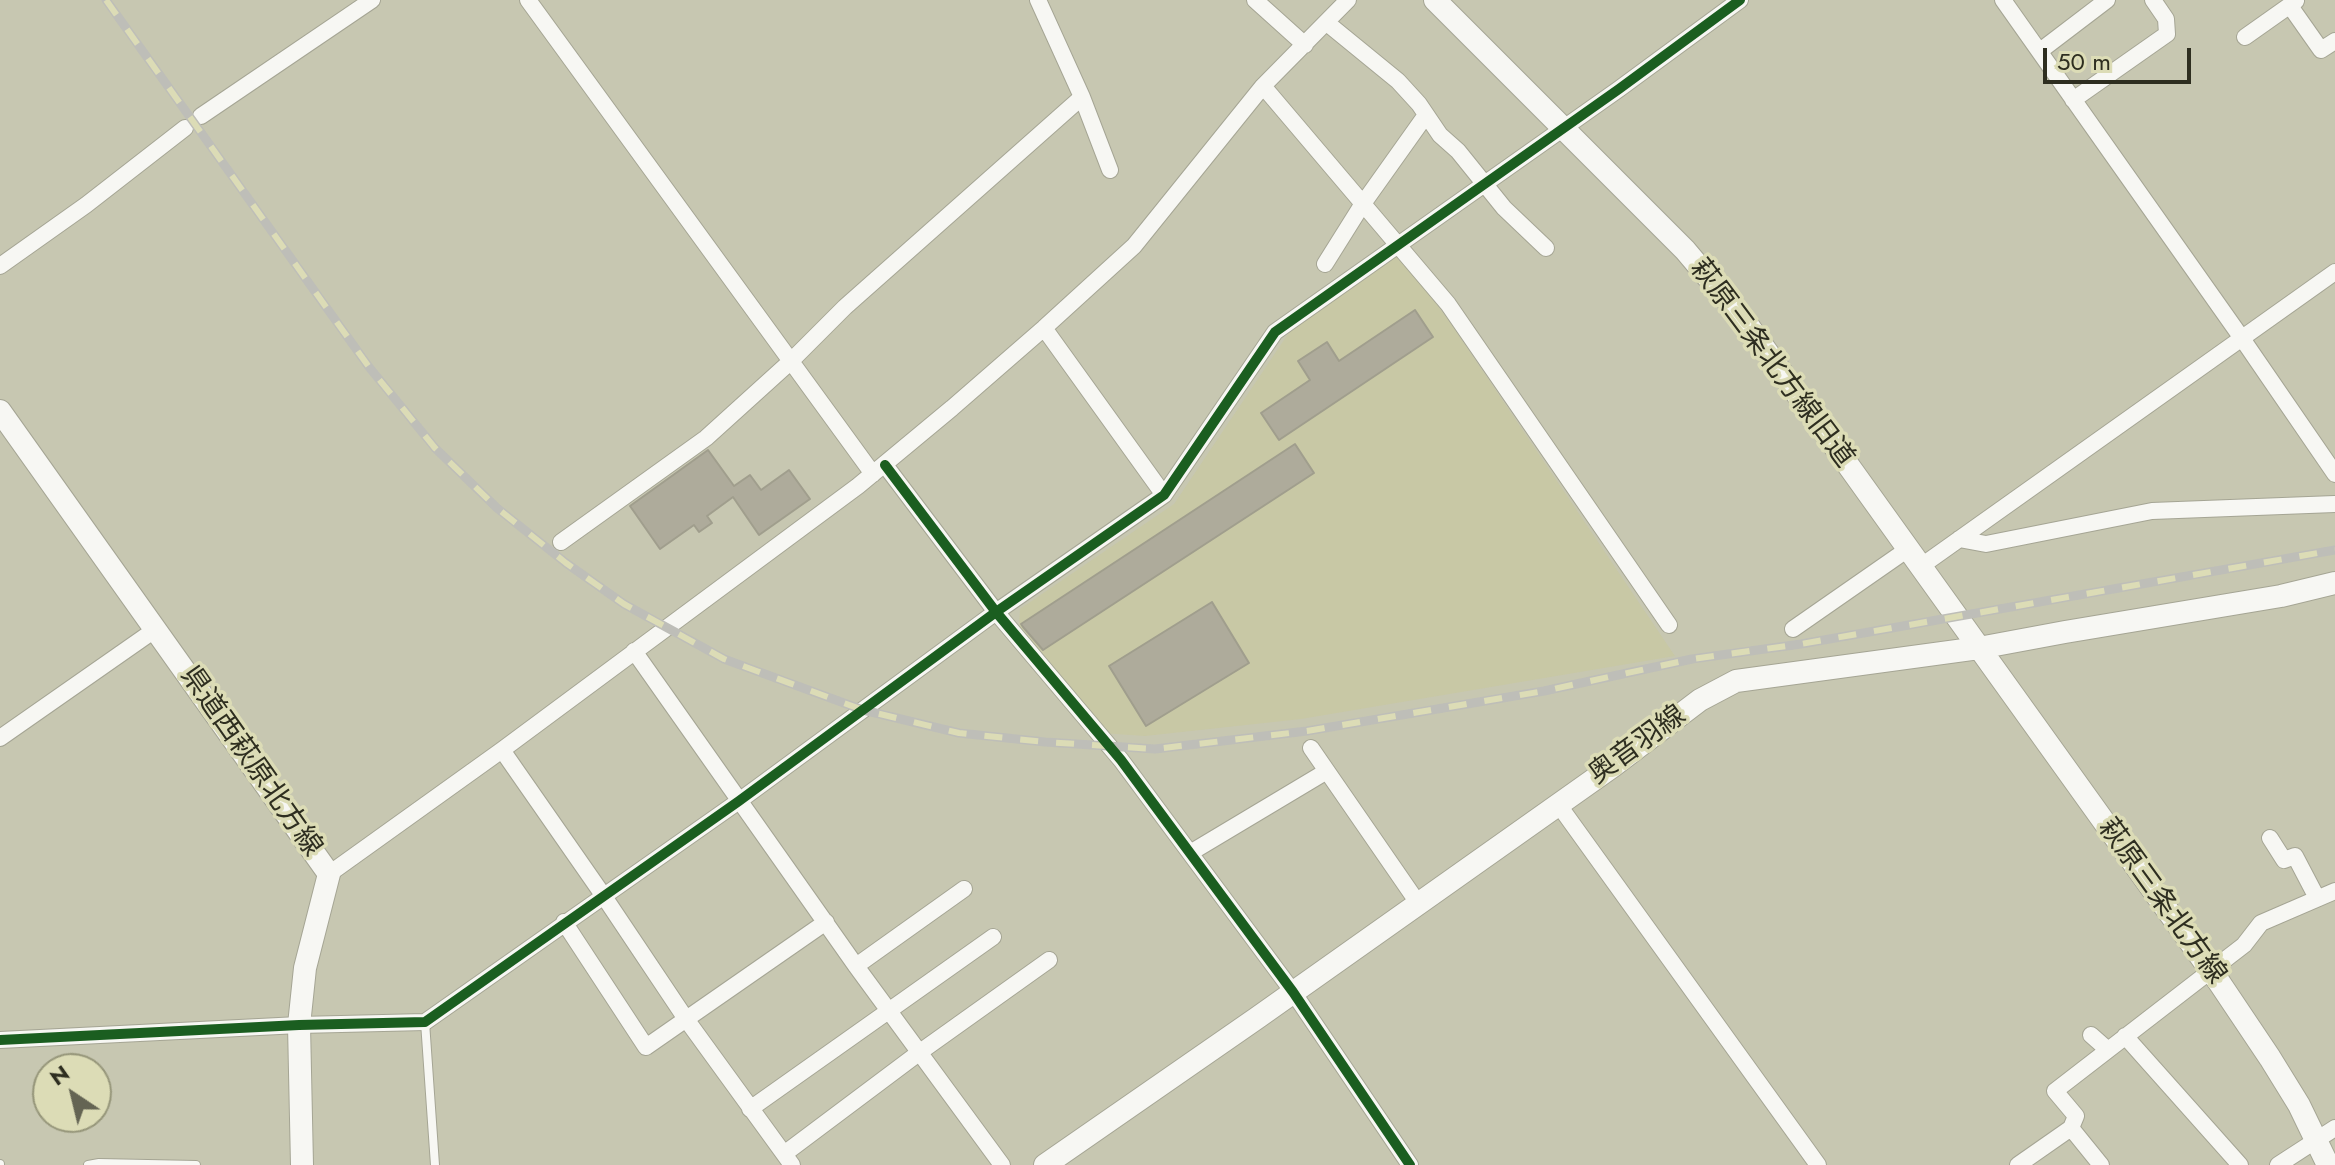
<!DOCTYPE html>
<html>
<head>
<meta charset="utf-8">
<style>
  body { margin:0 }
  #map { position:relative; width:2335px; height:1165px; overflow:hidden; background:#c7c7b1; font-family:Jost,sans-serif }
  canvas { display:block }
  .north { position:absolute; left:32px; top:1053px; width:80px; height:80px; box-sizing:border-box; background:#dcdcb6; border:2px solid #96967a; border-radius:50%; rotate:325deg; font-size:22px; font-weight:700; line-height:32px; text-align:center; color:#2e2e20 }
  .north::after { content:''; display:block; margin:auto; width:28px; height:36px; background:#646453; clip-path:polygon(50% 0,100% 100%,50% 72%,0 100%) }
  .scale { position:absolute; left:2043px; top:48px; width:148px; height:36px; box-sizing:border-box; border:4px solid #2e2e20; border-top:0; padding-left:10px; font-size:24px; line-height:28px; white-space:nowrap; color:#2e2e20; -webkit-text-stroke:6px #dcdcb6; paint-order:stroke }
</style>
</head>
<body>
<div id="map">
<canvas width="2335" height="1165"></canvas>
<div class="north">N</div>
<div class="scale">50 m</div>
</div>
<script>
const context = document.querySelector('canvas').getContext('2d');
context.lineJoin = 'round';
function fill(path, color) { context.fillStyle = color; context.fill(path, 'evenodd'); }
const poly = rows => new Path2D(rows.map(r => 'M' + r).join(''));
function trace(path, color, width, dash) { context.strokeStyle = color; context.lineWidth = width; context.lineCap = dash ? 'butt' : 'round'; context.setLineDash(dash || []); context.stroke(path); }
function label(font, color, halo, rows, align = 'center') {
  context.font = font + ' Jost,"Noto Sans JP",sans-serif'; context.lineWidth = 7; context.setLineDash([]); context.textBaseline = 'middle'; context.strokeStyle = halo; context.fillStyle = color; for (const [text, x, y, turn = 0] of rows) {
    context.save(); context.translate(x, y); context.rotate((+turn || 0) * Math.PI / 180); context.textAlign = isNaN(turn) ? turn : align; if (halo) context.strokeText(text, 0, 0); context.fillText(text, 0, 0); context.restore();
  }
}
fill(poly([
  [1399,254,1449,321,1675,656,1301,719,1145,736,1101,733,1019,625,1020,609,1174,504,1290,331]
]), '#c8c8a5');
const building = poly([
  [1415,310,1433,337,1279,440,1261,413,1310,380,1298,361,1327,342,1339,361,1415,310],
  [1295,444,1314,473,1043,650,1023,627,1021,624,1295,444],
  [708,450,734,486,750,475,761,490,789,470,810,499,759,535,733,497,707,516,712,523,699,532,694,525,660,549,630,506,708,450],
  [1212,602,1249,663,1146,726,1109,666,1212,602]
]);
fill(building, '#aeab9b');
trace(building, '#a09e8d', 2);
const lane = poly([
  [425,1022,435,1165],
  [0,1164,0,1165],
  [88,1165,99,1163,196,1165]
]);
const street = poly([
  [528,0,873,474],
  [1038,0,1082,97,1110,170],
  [1255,0,1305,45],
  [2003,0,2241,337,2335,474],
  [2290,6,2321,50,2335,41],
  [1327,23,1398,81,1419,104,1440,135,1458,151,1504,208,1546,248],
  [2245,37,2296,1],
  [2040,51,2107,0],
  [1263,86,1448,304,1669,625],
  [2073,100,2167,34,2166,19,2153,0],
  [201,116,372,0],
  [1325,264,1362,205,1426,115],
  [0,266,86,205,185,128],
  [1044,328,1164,495],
  [885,465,996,612,1121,760,1293,992,1410,1165],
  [1959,539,1986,544,2152,511,2335,504],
  [561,542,706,438,790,362,845,307,1082,97],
  [1920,567,2335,272],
  [1793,629,1908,549],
  [634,651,856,966,1002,1165],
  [0,738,156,629],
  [1311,748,1418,903],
  [502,750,603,895,686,1019,792,1165],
  [1558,804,1818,1165],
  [2270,838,2284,860,2295,856,2317,898],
  [1190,853,1327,771],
  [329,874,502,750,858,486,952,408,1044,328,1134,246,1263,86,1348,0],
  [564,922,646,1047,826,922],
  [856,966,964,889],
  [2091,1035,2108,1050],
  [2125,1036,2240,1165],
  [0,1040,299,1025,425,1022,739,801,996,612,1164,495,1275,332,1619,89,1740,0],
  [750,1109,993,937],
  [2071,1128,2076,1116,2055,1091,2244,945,2261,923,2335,891],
  [784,1154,920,1052,1049,960],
  [2018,1165,2071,1128,2101,1165],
  [2278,1165,2335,1128]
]);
const secondary = poly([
  [1435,0,1685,250,1744,320,2219,982,2270,1058,2299,1105,2328,1165],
  [0,411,329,874,305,968,299,1025,302,1165],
  [1045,1165,1257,1018,1613,766,1700,700,1736,681,1979,648,2065,632,2281,596,2335,583]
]);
trace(lane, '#a5a594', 10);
trace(street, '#a5a594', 18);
trace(secondary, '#a5a594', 24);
trace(lane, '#f7f7f3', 8);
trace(street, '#f7f7f3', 16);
trace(secondary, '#f7f7f3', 22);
const rail = poly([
  [106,0,369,367,435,448,497,508,566,563,624,604,724,659,863,710,959,733,1045,742,1155,749,1307,731,1544,691,1692,659,1801,644,2335,550]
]);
trace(rail, '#bebeb8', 9);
trace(rail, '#dcdcb6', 6, [18]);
trace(poly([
  [885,465,996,612,1121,760,1293,992,1410,1165],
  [0,1040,299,1025,425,1022,739,801,996,612,1164,495,1275,332,1619,89,1740,0]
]), '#1b5e20', 10);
label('28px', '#2e2e20', '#dcdcb6', [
  ["萩原三条北方線旧道",1771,364,53],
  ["奥音羽線",1638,746,-36],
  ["県道西萩原北方線",250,762,55],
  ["萩原三条北方線",2161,902,54]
]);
</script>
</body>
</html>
